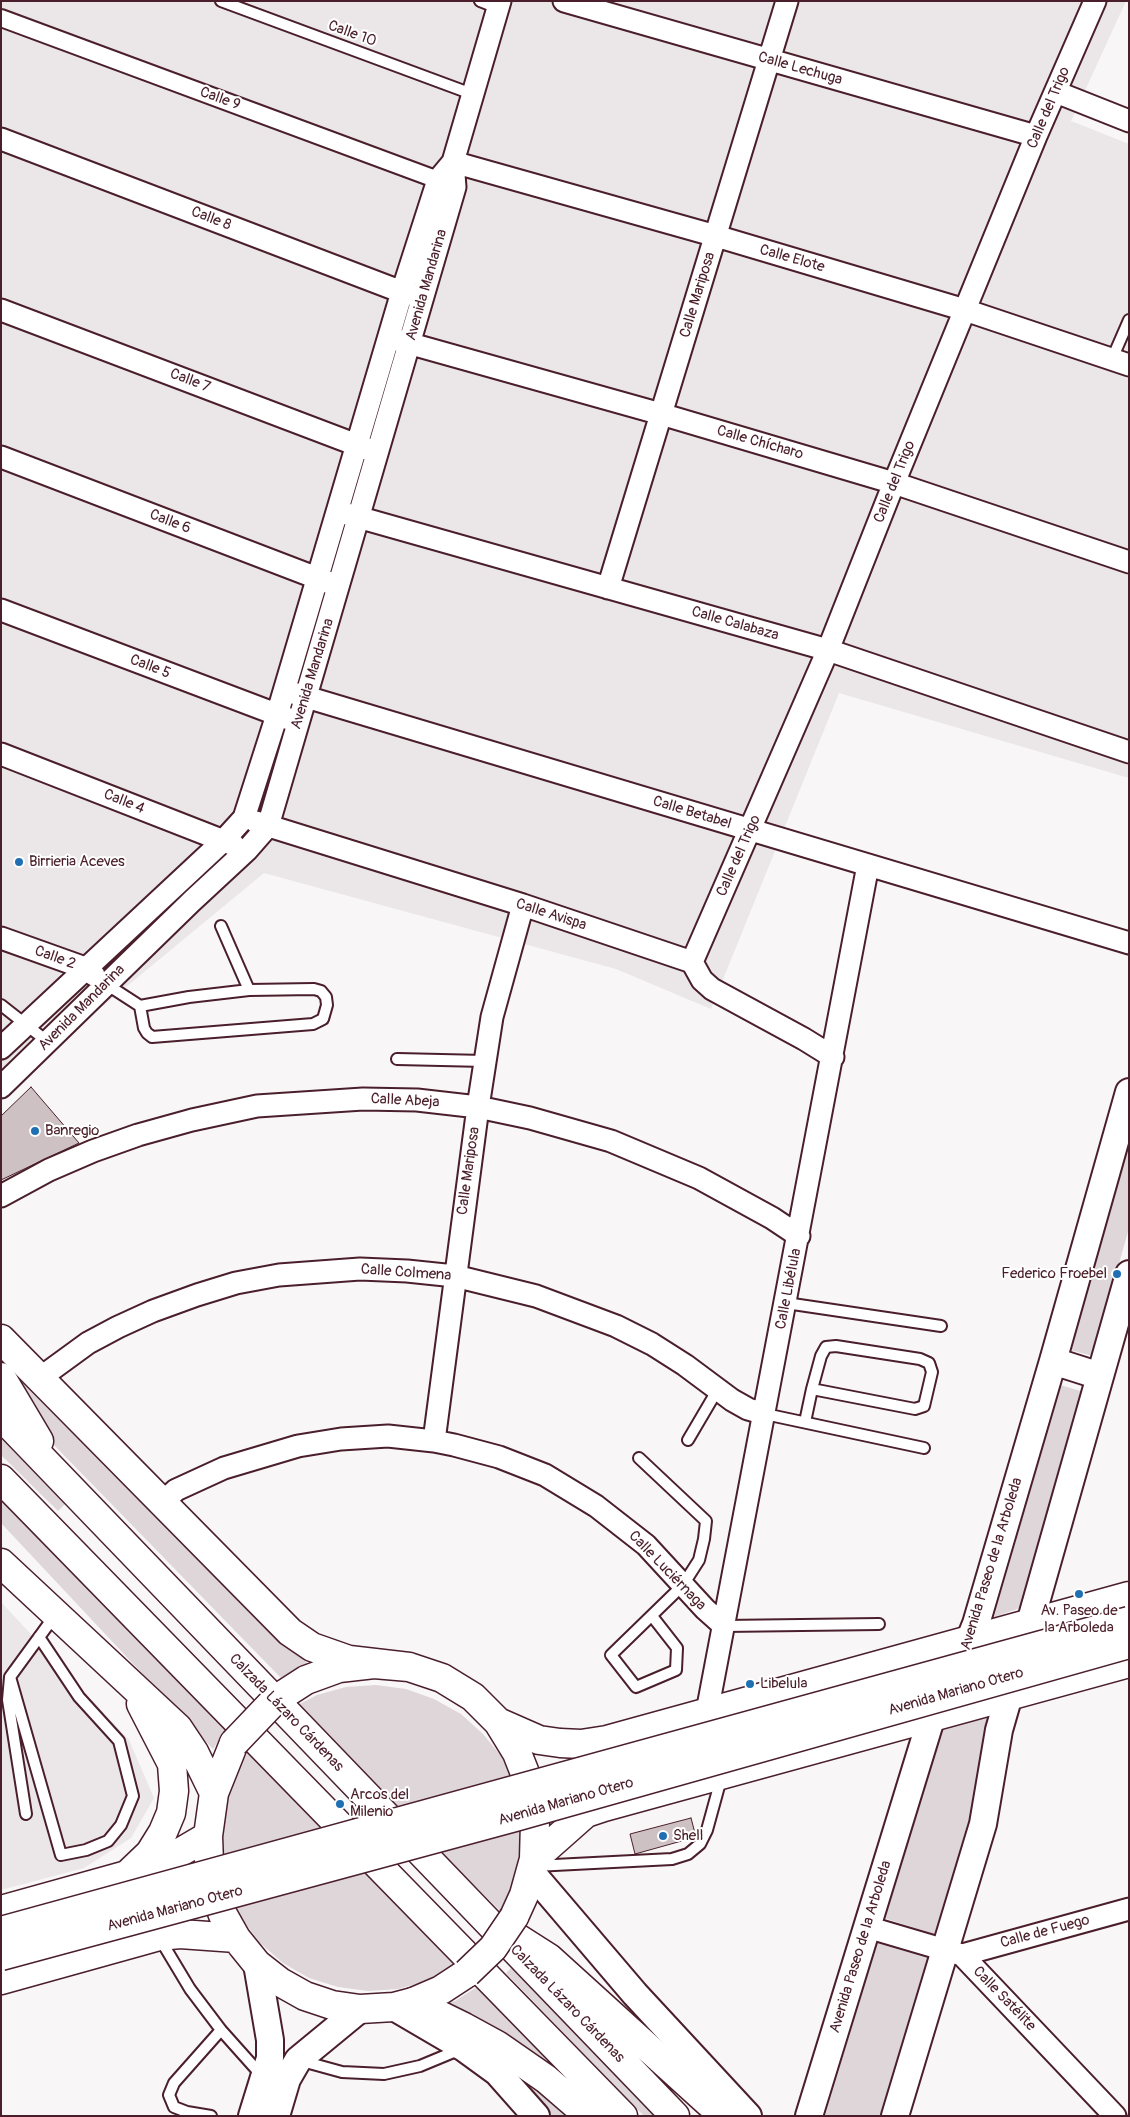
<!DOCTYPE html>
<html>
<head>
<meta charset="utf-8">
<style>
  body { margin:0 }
  #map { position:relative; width:1130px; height:2117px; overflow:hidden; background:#f8f6f7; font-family:Pangolin,sans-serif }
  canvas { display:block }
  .frame { position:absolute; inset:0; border:2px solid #4a1f2b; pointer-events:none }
</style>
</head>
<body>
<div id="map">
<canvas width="1130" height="2117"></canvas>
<div class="frame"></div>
</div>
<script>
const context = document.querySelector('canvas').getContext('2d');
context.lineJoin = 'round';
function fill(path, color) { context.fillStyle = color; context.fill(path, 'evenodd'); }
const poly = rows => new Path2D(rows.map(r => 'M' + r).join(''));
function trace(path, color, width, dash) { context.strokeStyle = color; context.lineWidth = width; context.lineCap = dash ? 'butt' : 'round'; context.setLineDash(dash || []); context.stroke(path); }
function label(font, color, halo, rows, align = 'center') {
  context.font = font + ' Pangolin,sans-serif'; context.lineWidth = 4; context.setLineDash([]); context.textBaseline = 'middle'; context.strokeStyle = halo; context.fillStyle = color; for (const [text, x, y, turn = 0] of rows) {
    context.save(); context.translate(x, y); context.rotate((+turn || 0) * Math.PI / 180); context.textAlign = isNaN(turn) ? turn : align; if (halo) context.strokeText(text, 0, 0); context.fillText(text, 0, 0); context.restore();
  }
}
fill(poly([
  [1,1,1126,1,1071,121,1129,144,1129,778,839,693,711,1009,616,969,264,873,69,1034,1,1098],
  [1,1602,129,1740,154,1798,131,1838,84,1868,1,1890]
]), '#ebe6e8');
fill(poly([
  [1129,1139,1129,1228,1093,1356,1070,1350],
  [1,1355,311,1667,281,1678,55,1446,1,1360],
  [1060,1385,1084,1392,1023,1607,994,1617],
  [1,1434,67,1502,58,1511,1,1455],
  [1,1491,230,1724,213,1749,1,1523],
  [376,1685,406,1689,434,1699,461,1714,483,1734,502,1757,515,1784,526,1843,504,1915,296,1706,317,1695,346,1687],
  [990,1710,971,1828,937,1935,881,1917,939,1724],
  [248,1753,454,1965,427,1981,398,1989,368,1991,338,1987,309,1978,283,1963,260,1943,242,1919,228,1892,218,1834,232,1776],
  [877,1943,930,1959,884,2116,825,2116],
  [514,1965,659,2116,644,2116,506,1973],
  [477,1987,608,2116,597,2116,431,2007,455,2001],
  [483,2045,574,2116,551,2116]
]), '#ded6d9');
const building = poly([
  [31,1087,79,1143,1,1180,1,1116,31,1087],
  [691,1818,696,1837,635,1854,630,1834,691,1818]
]);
fill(building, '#cdc1c4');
trace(building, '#4a1f2b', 1);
const service = poly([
  [221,1,472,94],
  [480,1,498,8],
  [1112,359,1129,320],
  [106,984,140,1006,144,1028,147,1033,152,1037,313,1024,323,1019,327,1005,326,997,321,991,314,989,249,990,221,926],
  [1,1005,48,1042],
  [140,1006,189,997,249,990],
  [397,1059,485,1061],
  [786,1303,941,1326],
  [765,1414,924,1448],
  [805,1422,812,1389,821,1356,826,1347,836,1346,920,1359,929,1363,932,1372,924,1406,915,1409,812,1389],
  [688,1440,718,1389],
  [639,1458,706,1521,704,1539,699,1560,683,1585,611,1655,636,1687,676,1670,677,1648,652,1616],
  [724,1626,879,1624],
  [10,1677,61,1855,86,1850,108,1841,121,1825,133,1796,119,1741,79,1697,39,1637],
  [26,1814,8,1700,10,1677,56,1614],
  [535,1866,672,1859,688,1854,700,1844,707,1830,721,1779],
  [160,1939,190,1989,221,2030,263,2077],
  [302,2061,342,2072,384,2074,420,2066,461,2049],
  [211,2116,187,2112,174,2107,169,2095,174,2083,221,2030]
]);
const pedestrian = poly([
  [1,18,438,180]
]);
const minor = poly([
  [564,1,1036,136],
  [1056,92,1129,121],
  [1,139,402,292,414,295],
  [453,162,716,236,965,310,1129,365],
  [1,310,370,450],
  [397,340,661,414,894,483,1129,562],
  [1,457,330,583],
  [347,514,828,650,1129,752],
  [608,588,787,1],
  [1,610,289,719],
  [293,693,1129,943],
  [1,754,234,845],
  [256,822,523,905,692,962,702,980,712,989,804,1039,833,1057],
  [1,938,85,968,94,975],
  [692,962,828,650,894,483,1036,136,1095,1],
  [1,1048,223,841,244,818,277,715,402,292,438,180,453,162],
  [1,1087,192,901,247,850,268,826,455,187,453,162,500,1],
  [1,1196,49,1170,93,1151,138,1135,192,1120,257,1106,363,1099,417,1100,478,1107,530,1118,611,1141,699,1178,772,1218,799,1236],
  [40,1378,88,1343,118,1327,153,1311,197,1295,236,1283,279,1275,360,1269,407,1271,455,1276,536,1296,616,1326,652,1344,685,1365,732,1400,748,1409,765,1414],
  [434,1441,478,1107,492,1017,523,905],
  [162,1503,176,1490,224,1468,298,1446,341,1439,388,1436,434,1441,454,1445,499,1457,545,1475,596,1506,646,1545,705,1609,724,1626],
  [707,1712,868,865],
  [867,1927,962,1955,1115,2116],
  [962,1955,1129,1909]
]);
const tertiary = poly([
  [1053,1361,1100,1376],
  [1025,1641,1129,1274],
  [963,1656,976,1624,1053,1361,1129,1092],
  [531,1872,635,1994,748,2116],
  [394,2007,464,2048,497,2072,536,2116],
  [252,2116,270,2058,270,2040,257,1964],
  [276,2116,287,2079,298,2060,360,2009],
  [809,2116,931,1719,941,1700],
  [895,2116,983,1824,999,1730,1014,1678]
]);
const secondary = poly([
  [1,1339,290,1632,312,1647,349,1660,409,1667],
  [1,1563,178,1728,194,1752,214,1793],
  [275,1700,306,1680,339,1668,374,1664,409,1667,442,1678,473,1697,498,1722,517,1753,530,1786,535,1822,534,1859,524,1895,514,1917],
  [498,1722,539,1740,560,1743,581,1744,607,1740,1129,1596],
  [234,1743,214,1793,208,1836,209,1863,214,1890,223,1915,236,1938,257,1964,280,1982,305,1996,332,2005,360,2009,394,2007,413,2002,441,1990,467,1973],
  [534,1859,586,1813,604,1807,1129,1663],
  [127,1875,150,1853,163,1832,171,1813,174,1791,172,1764,141,1704],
  [1,1910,127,1875,162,1863,208,1836],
  [1,1980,159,1936,180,1934,236,1938]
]);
const motorway = poly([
  [1,1377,39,1441],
  [1,1416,675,2116],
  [1,1479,623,2116],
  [516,1937,549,1958,709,2103,728,2116],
  [413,2002,464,2027,497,2045,546,2079,589,2116]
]);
trace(service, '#4a1f2b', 14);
trace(pedestrian, '#4a1f2b', 20);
trace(minor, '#4a1f2b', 25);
trace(tertiary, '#4a1f2b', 30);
trace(secondary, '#4a1f2b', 31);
trace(motorway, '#4a1f2b', 31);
trace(service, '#fff', 10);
trace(pedestrian, '#fff', 16);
trace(minor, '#fff', 21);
trace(tertiary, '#fff', 26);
trace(secondary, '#fff', 28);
trace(motorway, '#fff', 28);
const secondaryBridge = poly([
  [234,1743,275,1700],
  [467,1973,493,1948,514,1917]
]);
const primaryBridge = poly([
  [1,1931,1129,1621],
  [1,1956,515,1817,1129,1644]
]);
trace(secondaryBridge, '#4a1f2b', 31, []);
trace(primaryBridge, '#4a1f2b', 31, []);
trace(secondaryBridge, '#fff', 28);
trace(primaryBridge, '#fff', 28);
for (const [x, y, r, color] of [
  [19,862,5,"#1f6fb2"],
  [35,1131,5,"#1f6fb2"],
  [1117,1274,5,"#1f6fb2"],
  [1079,1594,5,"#1f6fb2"],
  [750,1684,5,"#1f6fb2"],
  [340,1804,5,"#1f6fb2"],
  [663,1836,5,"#1f6fb2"]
]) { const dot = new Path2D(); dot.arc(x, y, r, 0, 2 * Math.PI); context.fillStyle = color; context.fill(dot); trace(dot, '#fff', 2); }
label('15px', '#4a1f2b', '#fff', [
  ["Calle 10",352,34,20],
  ["Calle Lechuga",800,69,16],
  ["Calle 9",220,99,20],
  ["Calle del Trigo",1049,108,-67],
  ["Calle 8",211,219,21],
  ["Calle Elote",792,259,16],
  ["Avenida Mandarina",427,285,-74],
  ["Calle Mariposa",698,295,-73],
  ["Calle 7",190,381,21],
  ["Calle Chícharo",760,443,16],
  ["Calle del Trigo",895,482,-68],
  ["Calle 6",170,522,21],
  ["Calle Calabaza",735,624,16],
  ["Calle 5",150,667,21],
  ["Avenida Mandarina",313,674,-73],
  ["Calle 4",124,802,22],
  ["Calle Betabel",692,813,17],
  ["Calle del Trigo",739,856,-66],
  ["Calle Avispa",551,915,18],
  ["Calle 2",55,958,20],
  ["Avenida Mandarina",82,1008,-45],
  ["Calle Abeja",405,1101,3],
  ["Calle Mariposa",469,1171,-82],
  ["Calle Colmena",406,1273,4],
  ["Calle Libélula",789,1289,-79],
  ["Avenida Paseo de la Arboleda",992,1564,-73],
  ["Calle Luciérnaga",667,1571,46],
  ["Avenida Mariano Otero",956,1692,-16],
  ["Calzada Lázaro Cárdenas",286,1713,46],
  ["Avenida Mariano Otero",566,1802,-16],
  ["Avenida Mariano Otero",175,1909,-15],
  ["Calle de Fuego",1045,1932,-15],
  ["Avenida Paseo de la Arboleda",861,1947,-73],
  ["Calle Satélite",1004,1999,46],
  ["Calzada Lázaro Cárdenas",567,2004,46]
]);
label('15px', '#4a1f2b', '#fff', [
  ["Birrieria Aceves",29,862],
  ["Banregio",45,1131],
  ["Federico Froebel",1107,1274,"right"],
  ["Av. Paseo de",1079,1611,"center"],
  ["la Arboleda",1079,1628,"center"],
  ["Libelula",760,1684],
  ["Arcos del",350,1795],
  ["Milenio",350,1812],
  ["Shell",673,1836]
], 'left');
</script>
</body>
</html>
